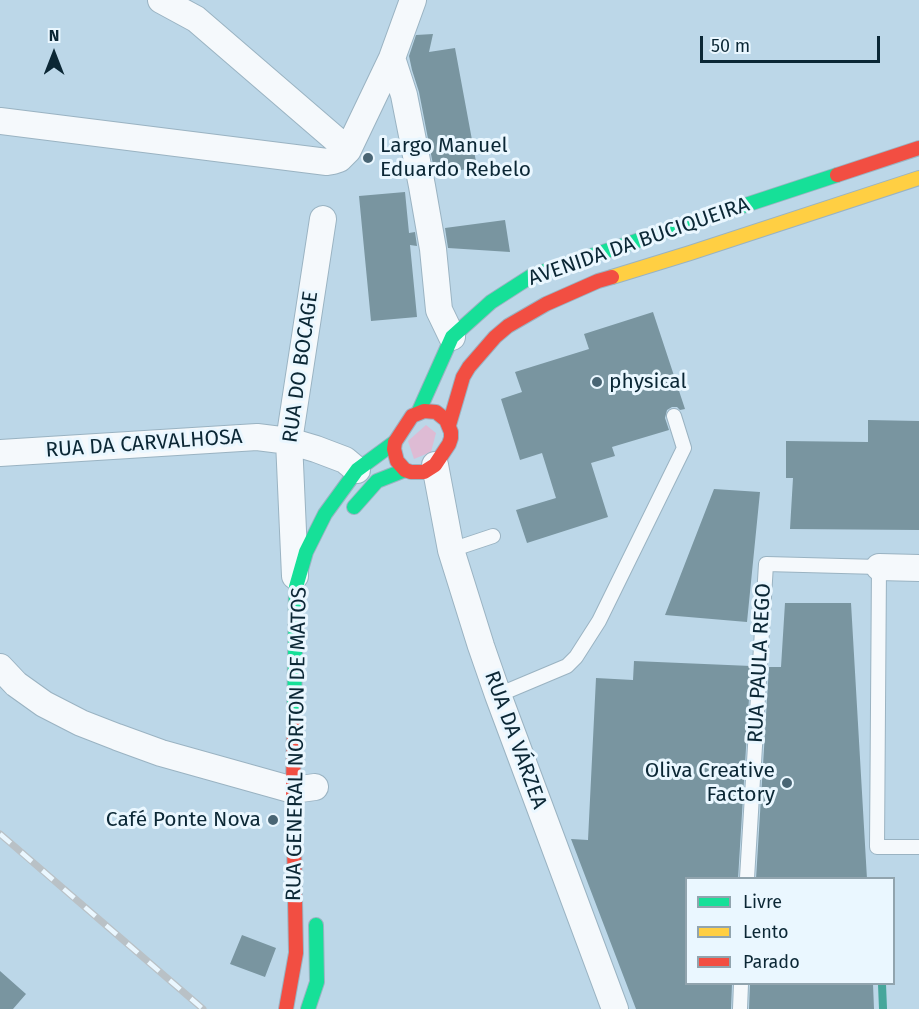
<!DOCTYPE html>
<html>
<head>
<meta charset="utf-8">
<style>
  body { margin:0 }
  #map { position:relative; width:919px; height:1009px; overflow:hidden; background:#bcd7e8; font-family:"Fira Sans",sans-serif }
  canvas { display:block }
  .legend { position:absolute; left:685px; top:877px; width:210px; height:108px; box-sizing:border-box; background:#eaf7ff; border:2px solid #91a4ae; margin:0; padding:8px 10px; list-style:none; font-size:18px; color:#0b2735 }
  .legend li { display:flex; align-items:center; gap:12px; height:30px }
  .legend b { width:30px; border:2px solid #91a4ae }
  .north { position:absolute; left:24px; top:24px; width:60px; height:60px; -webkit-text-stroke:4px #eaf7ff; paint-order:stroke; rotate:0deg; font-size:16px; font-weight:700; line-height:24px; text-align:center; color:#0b2735 }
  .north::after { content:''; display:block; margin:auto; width:21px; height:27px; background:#0b2735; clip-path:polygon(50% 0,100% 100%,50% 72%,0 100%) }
  .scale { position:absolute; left:700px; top:36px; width:180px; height:27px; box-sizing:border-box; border:3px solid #0b2735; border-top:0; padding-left:8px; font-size:18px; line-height:21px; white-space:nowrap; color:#0b2735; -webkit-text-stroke:4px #eaf7ff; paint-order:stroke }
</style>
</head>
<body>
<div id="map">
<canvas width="919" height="1009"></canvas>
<ul class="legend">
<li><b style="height:8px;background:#16e098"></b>Livre</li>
<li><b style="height:8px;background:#ffcf43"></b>Lento</li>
<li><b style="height:8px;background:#f24e42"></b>Parado</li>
</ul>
<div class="north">N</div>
<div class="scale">50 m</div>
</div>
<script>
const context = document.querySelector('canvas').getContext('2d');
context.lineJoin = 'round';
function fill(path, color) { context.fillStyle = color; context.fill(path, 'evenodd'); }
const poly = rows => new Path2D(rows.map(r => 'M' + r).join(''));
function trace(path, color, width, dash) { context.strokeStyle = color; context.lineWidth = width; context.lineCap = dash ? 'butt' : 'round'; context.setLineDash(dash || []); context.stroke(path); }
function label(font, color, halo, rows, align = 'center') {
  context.font = font + ' "Fira Sans",sans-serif'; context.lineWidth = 6; context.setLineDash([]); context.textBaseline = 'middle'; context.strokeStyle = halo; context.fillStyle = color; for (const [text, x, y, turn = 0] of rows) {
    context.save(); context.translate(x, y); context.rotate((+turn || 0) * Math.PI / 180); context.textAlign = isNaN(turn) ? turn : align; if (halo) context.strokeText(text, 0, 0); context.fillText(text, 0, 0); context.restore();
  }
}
fill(poly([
  [426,425,436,433,431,452,414,459,408,441]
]), '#debbd4');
trace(poly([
  [882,984,883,1009]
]), '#46a69b', 8);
fill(poly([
  [433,34,429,52,455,48,477,167,435,175,419,92,412,70,409,56,416,35],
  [405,192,409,233,415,232,417,246,410,245,417,317,371,321,359,196],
  [505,220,510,252,448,248,445,228],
  [653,312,685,409,680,410,677,407,672,407,667,410,665,418,669,430,612,447,615,456,591,463,608,517,527,543,516,510,556,498,542,453,520,460,501,399,522,392,515,372,589,349,584,334],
  [868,420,919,421,919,530,790,529,793,478,786,478,786,441,868,442],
  [714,489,760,492,747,622,665,615],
  [785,603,851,603,867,879,756,879,769,667,781,667],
  [634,661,751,666,738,879,687,879,687,984,732,984,731,1009,636,1009,571,839,588,840,596,678,633,680],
  [242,935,276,948,265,977,230,964],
  [0,971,26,994,13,1009,0,1009],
  [750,984,873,984,874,1009,749,1009]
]), '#7995a0');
const lane = poly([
  [451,550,493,536],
  [498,695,567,666,576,657,599,621,684,448,674,416],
  [747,878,766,564,879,567,877,847,919,847],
  [740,1009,741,984]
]);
const street = poly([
  [161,0,196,19,348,150],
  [392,58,404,95,422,186,433,249,439,310,452,337],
  [0,121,327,162,333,161,339,159,348,150,392,58,413,0],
  [0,453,257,437,289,441,316,449,345,460,357,470],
  [435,465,451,550,481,646,498,695,615,1009],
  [879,567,919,568],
  [295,576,289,441,323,219],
  [0,667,16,684,44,704,81,723,117,737,161,753,293,790,315,787]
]);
const fast = poly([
  [418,413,452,337,491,302,533,275,837,175],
  [354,507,377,481,405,470],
  [294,726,296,587,306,552,325,514,357,470,395,442],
  [308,1009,317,982,316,925]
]);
const slow = poly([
  [612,277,690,253,919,178]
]);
const jam = poly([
  [837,175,919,148],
  [424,411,436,412,446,420,451,432,451,438,449,444,435,465,424,472,411,472,405,470,397,461,394,449,395,442,412,416,424,411],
  [449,425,463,377,469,367,495,337,508,326,546,304,598,281,612,277],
  [286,1009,296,953,293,790,294,726]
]);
trace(lane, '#9ab3c2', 16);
trace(street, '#9ab3c2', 28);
trace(fast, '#9ab3c2', 16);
trace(slow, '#9ab3c2', 16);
trace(jam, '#9ab3c2', 16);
trace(lane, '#f5f9fc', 14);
trace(street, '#f5f9fc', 26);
trace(fast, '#16e098', 14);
trace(slow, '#ffcf43', 14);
trace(jam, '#f24e42', 14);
const rail = poly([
  [0,834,203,1009]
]);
trace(rail, '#b9c1c6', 7);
trace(rail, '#eaf7ff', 4.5, [14]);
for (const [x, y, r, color] of [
  [368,158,6,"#496574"],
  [597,382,6,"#496574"],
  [787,783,6,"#496574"],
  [273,820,6,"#496574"]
]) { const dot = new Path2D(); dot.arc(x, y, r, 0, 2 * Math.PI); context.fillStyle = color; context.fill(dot); trace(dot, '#eaf7ff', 2); }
label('21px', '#0b2735', '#eaf7ff', [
  ["Largo Manuel",380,146],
  ["Eduardo Rebelo",380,170],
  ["physical",609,382],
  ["Oliva Creative",775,771,"right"],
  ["Factory",775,795,"right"],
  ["Café Ponte Nova",261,820,"right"]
], 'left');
label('21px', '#0b2735', '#eaf7ff', [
  ["AVENIDA DA BUCIQUEIRA",639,242,-19],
  ["RUA DO BOCAGE",301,367,-82],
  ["RUA DA CARVALHOSA",144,444,-4],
  ["RUA PAULA REGO",760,663,-87],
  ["RUA DA VÁRZEA",515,740,70],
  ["RUA GENERAL NORTON DE MATOS",297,744,-89]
]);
</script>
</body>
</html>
